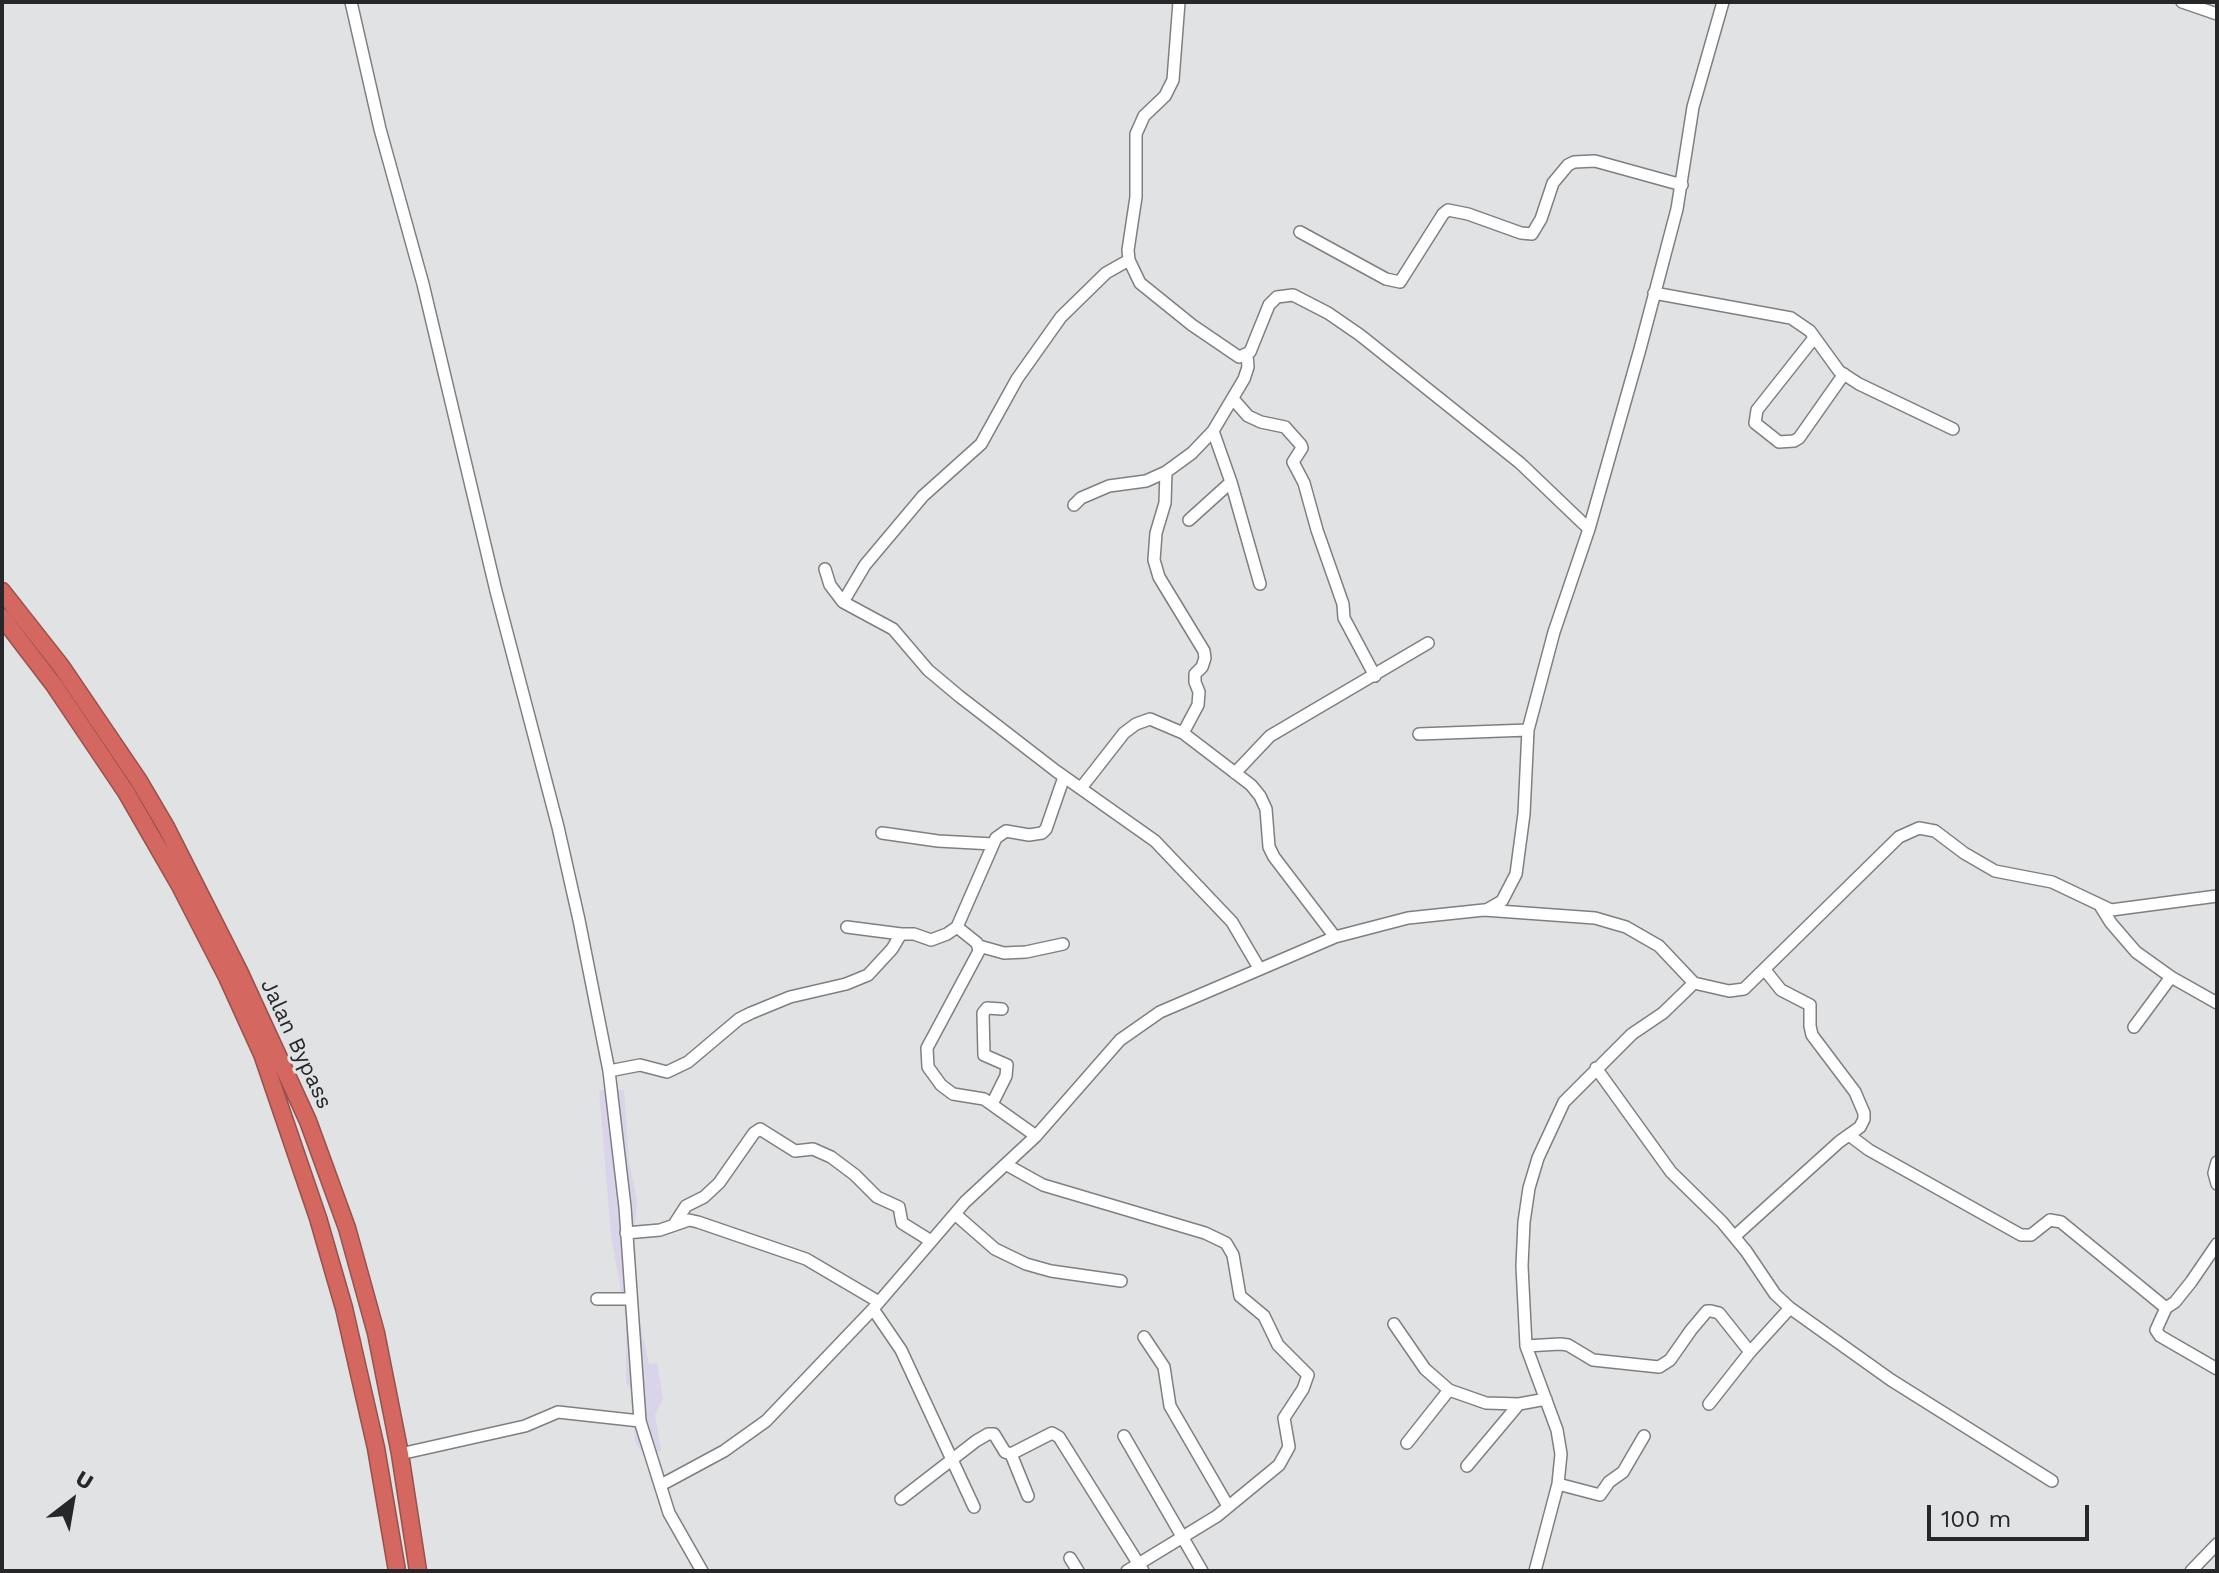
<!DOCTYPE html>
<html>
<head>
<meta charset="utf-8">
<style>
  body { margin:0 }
  #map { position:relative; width:2219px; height:1573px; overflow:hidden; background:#e0e2e4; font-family:"Work Sans",sans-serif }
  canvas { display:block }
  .frame { position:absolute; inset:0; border:4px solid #262728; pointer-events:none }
  .north { position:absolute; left:32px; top:1461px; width:80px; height:80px; -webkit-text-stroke:6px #e0e2e4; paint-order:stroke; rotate:31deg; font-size:22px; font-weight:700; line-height:32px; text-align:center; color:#262728 }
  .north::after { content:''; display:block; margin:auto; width:28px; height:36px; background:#262728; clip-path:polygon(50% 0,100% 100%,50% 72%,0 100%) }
  .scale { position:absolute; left:1927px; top:1505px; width:162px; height:36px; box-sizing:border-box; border:4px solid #262728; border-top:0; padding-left:10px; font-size:24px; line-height:28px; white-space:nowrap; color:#262728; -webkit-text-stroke:6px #e0e2e4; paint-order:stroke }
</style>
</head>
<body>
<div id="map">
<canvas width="2219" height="1573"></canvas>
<div class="frame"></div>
<div class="north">U</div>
<div class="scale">100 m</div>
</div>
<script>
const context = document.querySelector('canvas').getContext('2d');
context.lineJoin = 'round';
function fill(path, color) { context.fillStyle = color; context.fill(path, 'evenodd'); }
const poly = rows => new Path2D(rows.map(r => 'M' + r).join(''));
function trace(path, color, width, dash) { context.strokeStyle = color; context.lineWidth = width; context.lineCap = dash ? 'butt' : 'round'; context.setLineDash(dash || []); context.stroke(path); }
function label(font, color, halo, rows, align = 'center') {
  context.font = font + ' "Work Sans",sans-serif'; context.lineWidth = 6; context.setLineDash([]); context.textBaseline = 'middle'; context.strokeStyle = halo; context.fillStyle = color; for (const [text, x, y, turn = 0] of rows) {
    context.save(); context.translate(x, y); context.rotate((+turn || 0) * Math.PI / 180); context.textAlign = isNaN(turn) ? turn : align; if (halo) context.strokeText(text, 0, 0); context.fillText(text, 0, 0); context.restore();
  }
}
fill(poly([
  [599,1090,624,1090,629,1162,637,1201,634,1234,640,1324,649,1364,657,1363,663,1399,655,1415,661,1450,647,1460,635,1441,632,1390,626,1383,626,1319,611,1236]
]), '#dad4ea');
const minor = poly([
  [351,2,380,129,423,284,496,591,558,827,579,920,609,1071,625,1207,640,1421,669,1513,702,1571],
  [1179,2,1173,80,1165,96,1144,116,1136,134,1136,197,1128,250,1129,260,1140,283,1192,325,1239,357,1250,352,1269,305,1277,297,1293,295,1328,313,1360,335,1520,463,1589,529],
  [2182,2,2217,14],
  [1300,232,1386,279,1400,282,1443,214,1448,210,1468,214,1521,233,1532,234,1541,219,1553,183,1568,165,1574,162,1595,161,1682,185],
  [1654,293,1791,318,1810,331,1839,371,1859,384,1953,429],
  [1814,338,1757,410,1755,423,1779,442,1794,441,1799,438,1844,374],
  [1233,399,1248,416,1261,422,1285,427,1301,445,1302,448,1293,462,1304,483,1317,530,1343,604,1344,618,1375,676],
  [1213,431,1231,482,1260,584],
  [1166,472,1165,503,1156,533,1154,560,1159,577,1204,651,1205,658,1202,667,1195,674,1195,682,1199,692,1198,705,1183,733],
  [1074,505,1081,498,1109,486,1146,481,1166,472,1192,453,1213,431,1244,379,1248,367,1247,355],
  [1189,520,1231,482],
  [825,569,830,585,843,602,893,629,928,670,959,696,1056,771,1155,841,1232,922,1259,968],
  [843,602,865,565,923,496,981,444,1017,379,1061,317,1106,273,1129,260],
  [1419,734,1528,730],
  [1235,773,1270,736,1428,643],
  [1081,788,1124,733,1136,724,1150,719,1183,733,1251,785,1260,796,1266,809,1269,847,1274,857,1335,937],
  [882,833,938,841,993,844],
  [2101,907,2111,923,2136,952,2171,977,2217,1003],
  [1488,909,1502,901,1516,874,1524,814,1528,730,1554,632,1589,529,1640,349,1677,209,1693,107,1723,2],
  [847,927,901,934],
  [957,927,977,943,979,951,927,1048,928,1067,941,1085,953,1094,984,1099,1036,1136],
  [979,946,1004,953,1026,952,1063,944],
  [2134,1027,2171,977],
  [1596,1068,1671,1172,1722,1222,1746,1251,1775,1294,1790,1308,1891,1380,2052,1481],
  [609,1071,640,1065,667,1072,688,1062,739,1019,751,1013,790,997,846,984,868,975,892,949,901,934,914,934,931,940,947,934,957,927,996,838,1006,831,1029,835,1042,833,1046,829,1064,777],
  [992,1104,1006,1076,1007,1065,984,1055,983,1013,987,1008,1002,1009],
  [1849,1135,1869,1150,2021,1235,2031,1235,2050,1220,2061,1222,2166,1308,2175,1302,2191,1282,2217,1244],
  [2217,1162,2214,1173,2217,1184],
  [1007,1165,1043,1185,1205,1233,1226,1243,1233,1255,1240,1296,1264,1316,1278,1345,1308,1375,1303,1389,1284,1418,1289,1447,1279,1465,1217,1516,1127,1571],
  [955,1214,995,1249,1026,1264,1051,1271,1121,1281],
  [675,1223,686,1206,704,1197,719,1183,754,1133,760,1129,795,1151,813,1149,831,1157,855,1175,877,1197,899,1207,902,1223,931,1241],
  [626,1233,660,1230,689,1220,698,1222,806,1259,879,1302],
  [1735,1236,1839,1142,1860,1127,1864,1119,1864,1113,1855,1092,1812,1035,1810,1026,1810,1005,1781,990,1765,970],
  [597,1299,630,1299],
  [2166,1308,2156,1330,2160,1336,2217,1369],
  [873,1309,901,1350,974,1507],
  [1394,1324,1425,1369,1449,1390,1486,1403,1519,1404,1546,1399],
  [1144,1337,1164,1367,1170,1406,1228,1506],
  [1526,1346,1560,1344,1568,1345,1593,1360,1659,1367,1670,1360,1691,1330,1707,1311,1711,1311,1719,1313,1750,1352],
  [1709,1404,1750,1352,1790,1308],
  [1124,1436,1202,1571],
  [1407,1443,1449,1390],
  [400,1454,525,1426,558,1412,640,1421],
  [1011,1454,1028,1496],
  [1467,1466,1519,1404],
  [1558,1484,1600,1495,1609,1482,1623,1472,1644,1436],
  [661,1485,724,1451,766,1421,873,1309,965,1202,1036,1136,1120,1040,1160,1012,1335,937,1408,918,1484,910,1595,918,1626,927,1659,946,1694,983,1729,991,1744,989,1899,837,1919,828,1935,831,1964,853,1995,871,2052,882,2111,910,2217,896],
  [901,1499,976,1441,988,1434,994,1434,1005,1452,1011,1454,1052,1433,1059,1437,1143,1571],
  [1070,1558,1078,1571],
  [1535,1571,1558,1484,1561,1454,1557,1430,1526,1346,1522,1266,1524,1222,1529,1188,1538,1158,1564,1102,1632,1034,1663,1013,1694,983],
  [2191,1571,2217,1544]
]);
const highway = poly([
  [2,591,61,666,139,781,166,827,239,971,308,1121,347,1228,376,1333,400,1454,418,1571],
  [2,617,54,685,126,792,179,884,227,977,262,1054,318,1218,344,1308,376,1448,397,1571]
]);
trace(minor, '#7e7f81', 14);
trace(highway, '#97514c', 19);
trace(minor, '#fff', 11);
trace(highway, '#d4675f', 16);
label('22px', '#262728', '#e0e2e4', [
  ["Jalan Bypass",296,1044,65]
]);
</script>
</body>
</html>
